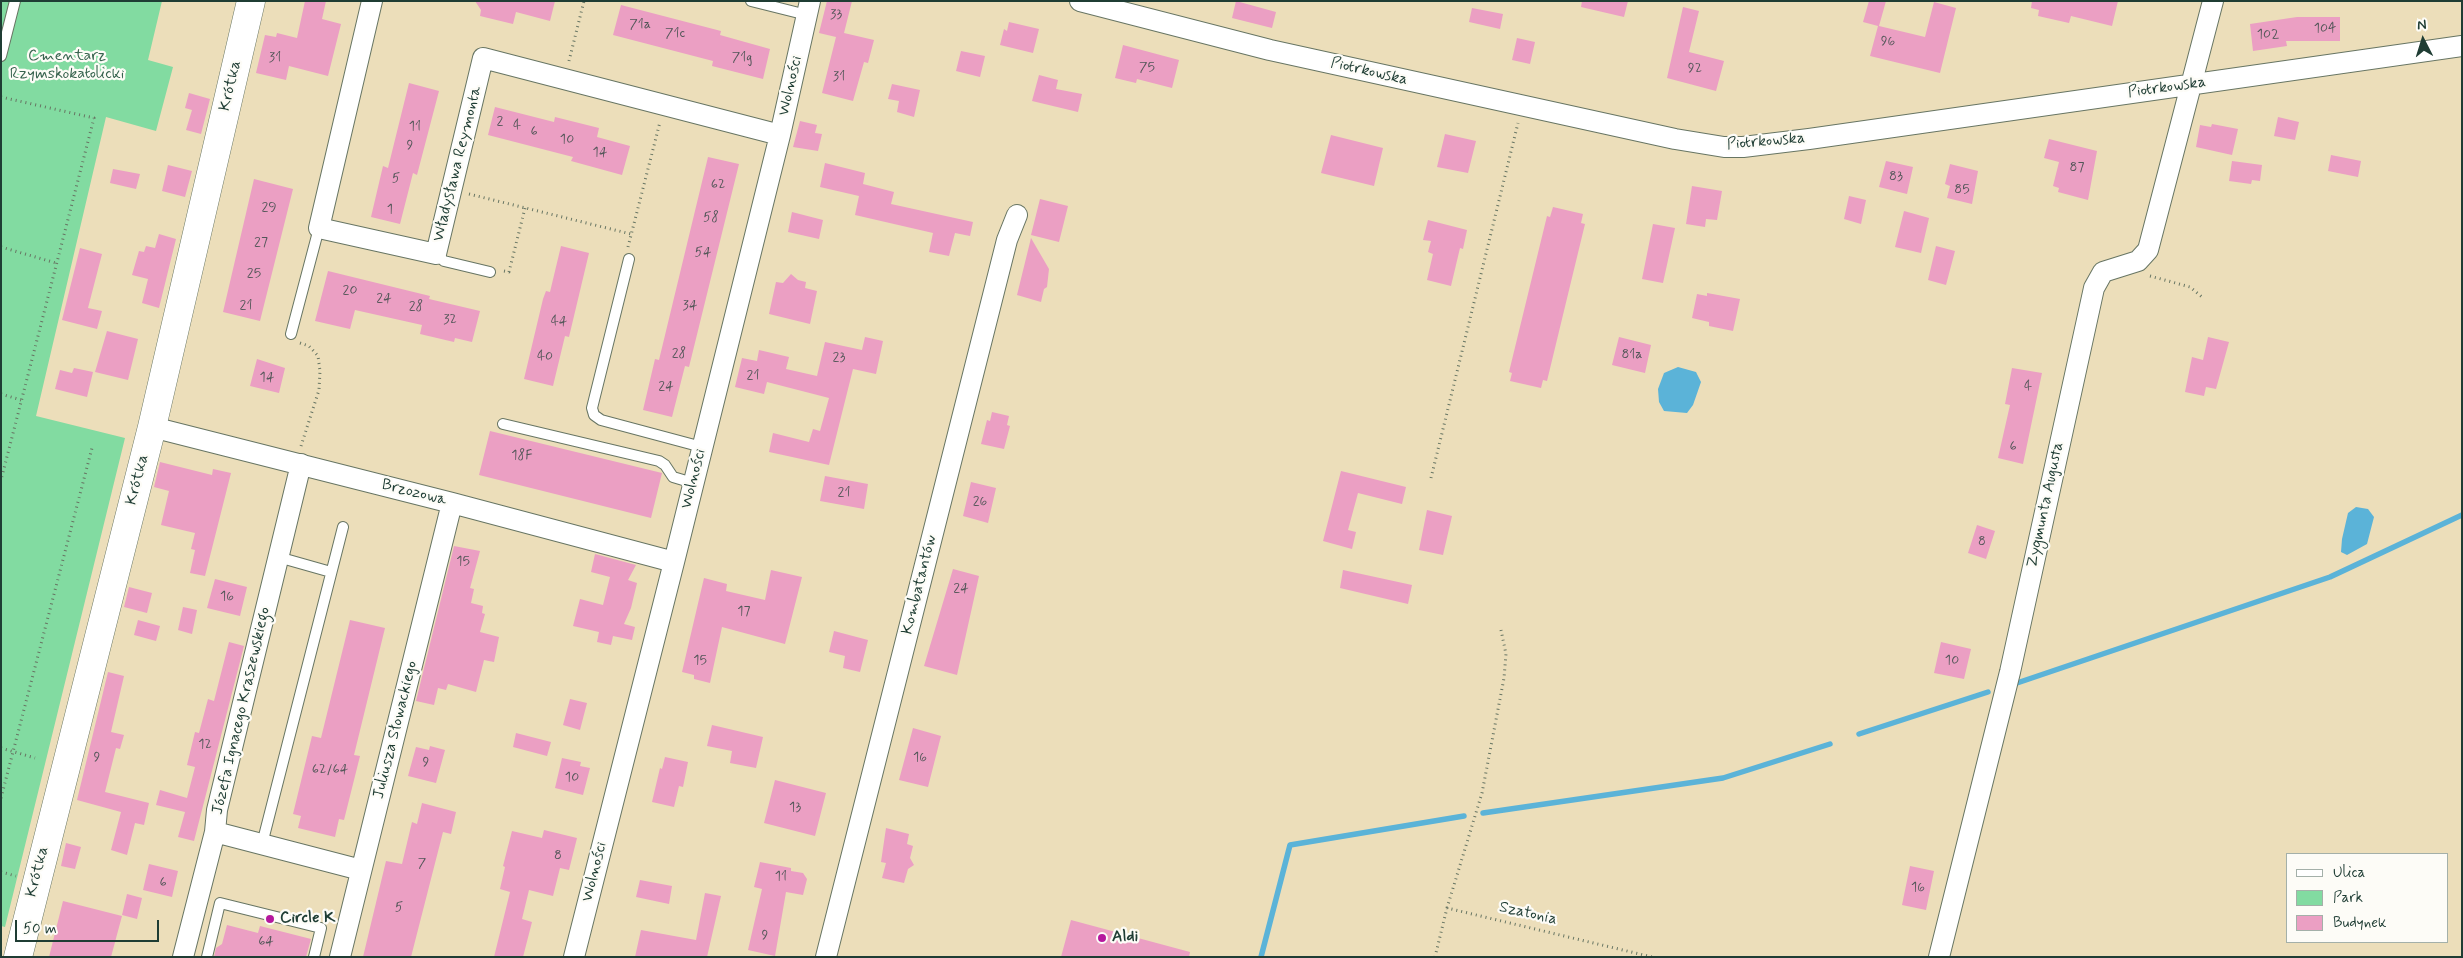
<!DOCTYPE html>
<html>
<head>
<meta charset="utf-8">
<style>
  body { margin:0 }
  #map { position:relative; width:2463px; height:958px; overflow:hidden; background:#ecdeba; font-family:Mynerve,sans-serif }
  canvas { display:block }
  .frame { position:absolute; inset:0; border:2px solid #1f3d34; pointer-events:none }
  .legend { position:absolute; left:2286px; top:853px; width:162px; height:90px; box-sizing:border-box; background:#fdfcf7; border:1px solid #a4b0a9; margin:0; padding:6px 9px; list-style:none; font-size:15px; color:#1f3d34 }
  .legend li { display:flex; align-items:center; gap:10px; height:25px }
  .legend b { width:25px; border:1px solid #a4b0a9 }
  .north { position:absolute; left:2398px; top:15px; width:50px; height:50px; -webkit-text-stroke:4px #fdfcf7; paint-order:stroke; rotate:355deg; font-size:14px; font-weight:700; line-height:20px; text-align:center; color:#1f3d34 }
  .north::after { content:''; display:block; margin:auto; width:18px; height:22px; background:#1f3d34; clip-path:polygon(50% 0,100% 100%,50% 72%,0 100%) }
  .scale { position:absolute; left:15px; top:920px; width:144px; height:22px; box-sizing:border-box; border:2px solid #1f3d34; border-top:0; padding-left:6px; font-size:15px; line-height:18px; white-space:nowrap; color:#1f3d34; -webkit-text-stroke:4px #fdfcf7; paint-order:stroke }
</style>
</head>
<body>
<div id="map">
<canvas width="2463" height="958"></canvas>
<div class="frame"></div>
<ul class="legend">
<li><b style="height:6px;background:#fff"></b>Ulica</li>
<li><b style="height:14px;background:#82dba1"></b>Park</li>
<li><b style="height:14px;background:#eb9fc3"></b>Budynek</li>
</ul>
<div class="north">N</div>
<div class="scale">50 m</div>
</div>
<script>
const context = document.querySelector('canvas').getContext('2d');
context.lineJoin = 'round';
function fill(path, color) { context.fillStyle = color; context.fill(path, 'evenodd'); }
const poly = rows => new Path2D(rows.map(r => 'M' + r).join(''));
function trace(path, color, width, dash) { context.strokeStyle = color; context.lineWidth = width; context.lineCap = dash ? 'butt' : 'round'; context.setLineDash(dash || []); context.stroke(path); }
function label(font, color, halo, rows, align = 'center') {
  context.font = font + ' Mynerve,sans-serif'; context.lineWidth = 4.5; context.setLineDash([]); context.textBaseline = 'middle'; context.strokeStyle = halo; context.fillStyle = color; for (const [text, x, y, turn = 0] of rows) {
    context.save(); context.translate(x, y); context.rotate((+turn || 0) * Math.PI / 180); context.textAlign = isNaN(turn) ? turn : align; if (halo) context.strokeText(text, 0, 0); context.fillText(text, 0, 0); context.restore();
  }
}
fill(poly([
  [1,1,162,1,148,60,173,67,156,131,106,117,36,416,125,438,5,927,1,926]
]), '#82dba1');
fill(poly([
  [1678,367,1696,372,1701,382,1693,405,1687,413,1664,411,1659,402,1658,389,1664,373],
  [2356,507,2368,509,2374,517,2367,544,2347,555,2341,552,2342,539,2348,513]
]), '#5bb3d8');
trace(poly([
  [2017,683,2330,577,2462,515],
  [1859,734,1988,692],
  [1483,813,1723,778,1830,744],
  [1261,957,1290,845,1464,816]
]), '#5bb3d8', 5.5);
fill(poly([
  [305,1,326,1,322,19,341,24,328,76,289,66,286,80,256,73,265,35,276,37,277,33,297,38],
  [475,1,555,1,550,21,516,12,513,24,480,16,481,10],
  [827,1,852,1,844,33,874,40,868,63,864,62,853,101,822,93,836,37,819,33],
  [1236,1,1276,12,1272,28,1232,18],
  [1582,1,1628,1,1624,17,1581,7],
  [1869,1,1886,1,1879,26,1925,37,1934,2,1956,8,1940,73,1870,56,1878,26,1863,22],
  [2032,1,2118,1,2112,26,2071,16,2069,23,2038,16,2039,10,2031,8],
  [621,5,721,31,720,35,770,49,763,79,712,66,713,61,613,35],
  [1683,7,1699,11,1689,52,1724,61,1716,91,1667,78],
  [1472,8,1503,14,1500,29,1469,22],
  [2297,17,2340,17,2340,41,2286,41,2287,46,2253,51,2250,24],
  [1009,22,1039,29,1033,53,1000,45,1004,29,1007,31],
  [1517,38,1535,42,1530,64,1512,60],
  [1123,45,1179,60,1172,88,1137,79,1136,83,1115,78],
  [961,51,985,56,980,77,956,71],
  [1039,75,1058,80,1056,89,1082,94,1078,112,1032,101],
  [409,83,439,91,417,175,413,173,400,224,371,217,383,166,388,168],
  [892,84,920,90,914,117,897,112,899,101,888,99],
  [189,93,210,99,201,134,186,130,192,110,185,108],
  [495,107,554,122,555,117,599,128,597,137,630,146,622,175,571,161,573,157,488,135],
  [2278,117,2299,122,2295,140,2274,136],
  [800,121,817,125,815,133,822,134,818,151,793,147],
  [2212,124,2238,129,2232,155,2196,147,2200,125,2211,127],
  [1445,134,1476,141,1468,173,1437,167],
  [1331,135,1383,148,1374,186,1321,173],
  [2049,139,2097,151,2088,200,2058,192,2059,188,2053,186,2059,162,2044,158],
  [2331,155,2361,161,2358,177,2328,171],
  [708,157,739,164,689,367,685,366,672,417,643,410,655,359,659,360],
  [1886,161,1913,167,1907,194,1879,187],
  [2232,161,2262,165,2260,181,2252,180,2251,184,2229,181],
  [825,163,865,173,863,184,894,192,891,204,973,222,970,236,955,233,949,256,929,252,933,233,855,215,859,196,820,187],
  [1950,164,1978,171,1972,204,1947,198,1950,186,1945,184],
  [168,165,192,171,185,197,162,191],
  [113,169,140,174,136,189,110,183],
  [254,179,293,189,260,321,223,312],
  [1692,186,1722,191,1717,220,1706,219,1705,227,1686,224],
  [1849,196,1866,200,1861,224,1844,219],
  [1040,199,1068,206,1059,242,1031,235],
  [1553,207,1583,214,1581,223,1585,224,1547,381,1543,380,1541,388,1510,381,1512,373,1509,372,1547,216,1550,217],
  [1904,211,1929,218,1921,253,1895,247],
  [792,212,823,220,819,239,788,232],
  [1428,220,1467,230,1463,249,1460,248,1451,286,1427,280,1433,254,1428,252,1431,241,1423,240],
  [1653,224,1675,228,1663,283,1642,279],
  [159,234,176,239,159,308,142,303,148,279,132,275,139,251,144,252,146,246,155,248],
  [1031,238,1049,269,1047,287,1044,289,1041,302,1017,295],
  [561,246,589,253,569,337,565,336,553,386,524,379,543,299,546,291,550,292],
  [1936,246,1955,251,1946,285,1928,280],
  [80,248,102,254,88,308,102,311,97,329,62,320],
  [328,271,430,296,429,299,480,311,472,342,455,338,454,342,420,334,422,325,355,310,350,329,315,321],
  [791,274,798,280,806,282,805,288,817,291,810,324,769,314,776,282,783,283],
  [1707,293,1740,299,1733,331,1709,326,1709,322,1692,318,1697,294,1707,296],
  [107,331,138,339,128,380,95,372],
  [865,337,883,341,876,374,853,369,829,465,769,452,773,433,809,442,813,429,820,431,829,398,767,382,764,394,735,387,742,358,757,361,759,350,789,357,786,369,817,376,825,342,862,350],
  [1619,337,1651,345,1645,373,1612,365],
  [2208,337,2229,342,2216,389,2206,387,2204,396,2185,392,2192,357,2203,360],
  [257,359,285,368,279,393,250,386],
  [74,368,93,372,87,397,55,389,60,370,72,373],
  [2012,368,2042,373,2023,464,1998,458,2010,405,2005,404],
  [992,412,1009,416,1007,425,1010,426,1004,449,981,444,987,420,990,421],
  [490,431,662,473,651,518,479,475],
  [160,462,212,475,213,469,231,473,205,576,190,573,195,550,191,549,195,533,161,525,169,491,154,487],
  [1341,471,1406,487,1402,504,1358,493,1348,530,1356,532,1352,549,1323,541],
  [825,476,868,484,864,509,820,501],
  [971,482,996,488,988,523,963,516],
  [1427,510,1452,516,1443,555,1419,550],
  [1977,525,1995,531,1986,559,1968,553],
  [454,546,480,551,470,588,474,589,471,603,483,606,482,613,485,614,480,632,499,637,494,662,484,660,476,692,448,684,446,690,438,688,434,705,416,701],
  [595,554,636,565,628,580,637,583,631,608,624,624,635,627,632,640,613,636,611,645,597,642,599,632,573,626,580,599,603,605,610,577,591,572],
  [953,569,979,576,957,675,924,666],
  [771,570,802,577,785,644,722,627,710,683,694,679,694,675,682,672,704,578,727,584,726,591,765,600],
  [1343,570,1412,585,1408,604,1340,588],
  [215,579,247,587,240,616,207,608],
  [129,587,152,593,147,613,124,607],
  [183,607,197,610,192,634,178,630],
  [138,620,160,626,156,641,134,635],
  [350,620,385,628,354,755,360,756,344,820,339,819,335,837,298,828,301,816,293,814,312,736,321,738],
  [834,631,868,640,860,672,843,668,845,656,829,652],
  [229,642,244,646,194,841,178,837,185,812,156,805,160,790,187,798,195,767,187,765,195,732,199,733,208,699,214,701],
  [1941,642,1971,649,1964,679,1934,673],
  [108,672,124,676,111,732,124,735,120,749,116,748,105,792,149,803,144,825,135,823,127,855,111,850,121,812,77,800],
  [570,699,587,703,580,730,563,725],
  [712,725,763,737,756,768,730,763,732,751,707,746],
  [913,728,941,736,928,787,899,780],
  [516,733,551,742,547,756,513,747],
  [430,746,445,750,436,783,408,776,416,747,429,750],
  [665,757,688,762,683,787,679,786,674,807,652,802,660,768,662,769],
  [562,758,581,762,580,766,590,768,583,795,555,788],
  [775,780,826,793,815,836,764,823],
  [422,803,456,812,451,834,443,832,411,957,363,957,386,861,402,864,412,822,417,824],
  [886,828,909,834,907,844,913,846,910,858,914,865,908,869,904,883,882,878,886,863,881,862],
  [544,830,577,838,569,870,560,868,553,896,529,890,522,919,532,922,523,957,494,957,510,892,500,889,505,867,503,866,512,831,542,838],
  [66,843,81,847,75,869,61,866],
  [760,862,791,868,791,871,803,873,807,879,803,895,786,892,775,956,748,950,762,889,754,887],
  [149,864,178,871,172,897,143,890],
  [1910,866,1934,871,1926,910,1902,905],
  [640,880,672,886,669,904,636,897],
  [705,893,721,896,707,957,635,957,641,930,696,940],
  [127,894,142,898,137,919,122,915],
  [63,901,122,916,111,957,49,957],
  [1071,920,1190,952,1189,957,1061,957],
  [227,925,258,933,260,926,311,939,306,957,214,957,216,948,222,944]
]), '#eb9fc3');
const lane = poly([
  [751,1,807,15],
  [1,56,15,1],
  [436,254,444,261,490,272],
  [629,259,592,408,594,415,601,420,702,447],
  [291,334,319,228],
  [503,424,659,461,665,465,673,477,693,483],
  [278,557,331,572],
  [262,844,343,527],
  [207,957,220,903,321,928,314,957]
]);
const street = poly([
  [372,1,319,228,436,254,483,58,780,135],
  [1080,1,1270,50,1675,139,1724,147,1743,147,1809,139,2462,46],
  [152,427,452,503,674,562],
  [215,832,361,870],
  [183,957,215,832,217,810,301,464],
  [340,957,452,503],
  [574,957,674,562,780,135,810,1],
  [826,957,1007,240,1017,215],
  [1939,957,2010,672,2094,288,2103,272,2138,261,2148,250,2213,1]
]);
const secondary = poly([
  [18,957,152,427,251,1]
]);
trace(lane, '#677563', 12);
trace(street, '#677563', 22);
trace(secondary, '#677563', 29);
trace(poly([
  [569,61,584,1],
  [1,97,94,118,1,480],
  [469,194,631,234],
  [1,247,56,263],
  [628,247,660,122],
  [504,271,509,272,525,208],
  [2150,276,2190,287,2202,297],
  [300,343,309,346,318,356,320,371,319,390,301,446],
  [1,394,21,400],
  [1431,478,1518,123],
  [1,748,35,758],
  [1,798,92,448],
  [1,872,16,876],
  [1447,908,1482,793,1504,678,1506,654,1501,630],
  [1435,957,1447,908,1652,957]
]), '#677563', 3, [1, 4]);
trace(lane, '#fff', 10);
trace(street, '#fff', 20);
trace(secondary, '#fff', 28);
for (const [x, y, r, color] of [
  [270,919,5,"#b5179e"],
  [1102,938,5,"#b5179e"]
]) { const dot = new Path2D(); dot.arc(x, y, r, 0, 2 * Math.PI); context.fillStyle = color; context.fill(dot); trace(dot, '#fdfcf7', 2); }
label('14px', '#525658', null, [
  ["33",836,15],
  ["71a",640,25],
  ["104",2325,29],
  ["71c",675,34],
  ["102",2268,35],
  ["96",1888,42],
  ["31",275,58],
  ["71g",742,58],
  ["75",1147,68],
  ["92",1695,69],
  ["31",839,77],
  ["2",500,122],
  ["4",517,126],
  ["11",415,127],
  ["6",534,132],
  ["10",567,140],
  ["9",410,146],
  ["14",600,153],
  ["87",2077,168],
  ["83",1896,177],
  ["5",396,179],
  ["62",718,185],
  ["85",1962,190],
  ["29",269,208],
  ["1",390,210],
  ["58",711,218],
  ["27",261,243],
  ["54",703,253],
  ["25",254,274],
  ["20",350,291],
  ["24",384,299],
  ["21",246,306],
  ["34",690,306],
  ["28",416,307],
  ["32",450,320],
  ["44",559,322],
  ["28",679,354],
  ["81a",1632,355],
  ["40",545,357],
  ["23",839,358],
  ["21",753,376],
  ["14",267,378],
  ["24",666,387],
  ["4",2028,387],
  ["6",2013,447],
  ["18F",522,456],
  ["21",844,493],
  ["26",980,502],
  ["8",1982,542],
  ["15",463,562],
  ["24",961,589],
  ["16",227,597],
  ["17",744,612],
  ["15",700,661],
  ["10",1952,661],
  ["12",205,745],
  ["9",97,758],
  ["16",920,758],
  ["9",426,763],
  ["62/64",330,770],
  ["10",572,778],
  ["13",795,808],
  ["8",558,856],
  ["7",422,864],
  ["11",781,877],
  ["6",163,883],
  ["16",1918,888],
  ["5",399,908],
  ["9",765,936],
  ["64",266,942]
]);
label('16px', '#38644f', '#fdfcf7', [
  ["Cmentarz",67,57],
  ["Rzymskokatolicki",67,75]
]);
label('16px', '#1f3d34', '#fdfcf7', [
  ["Piotrkowska",1369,72,13],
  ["Krótka",231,86,-77],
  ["Wolności",791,86,-77],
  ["Piotrkowska",2167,88,-8],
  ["Piotrkowska",1766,142,-5],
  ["Władysława Reymonta",458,164,-76],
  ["Wolności",694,479,-76],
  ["Krótka",138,480,-76],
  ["Brzozowa",414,493,14],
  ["Zygmunta Augusta",2046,505,-78],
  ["Kombatantów",920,585,-76],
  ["Józefa Ignacego Kraszewskiego",242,711,-77],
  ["Juliusza Słowackiego",396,730,-76],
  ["Krótka",38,872,-76],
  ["Wolności",595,872,-76],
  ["Szatonia",1528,914,13]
]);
label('bold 16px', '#1f3d34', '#fdfcf7', [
  ["Circle K",280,919],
  ["Aldi",1112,938]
], 'left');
</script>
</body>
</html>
